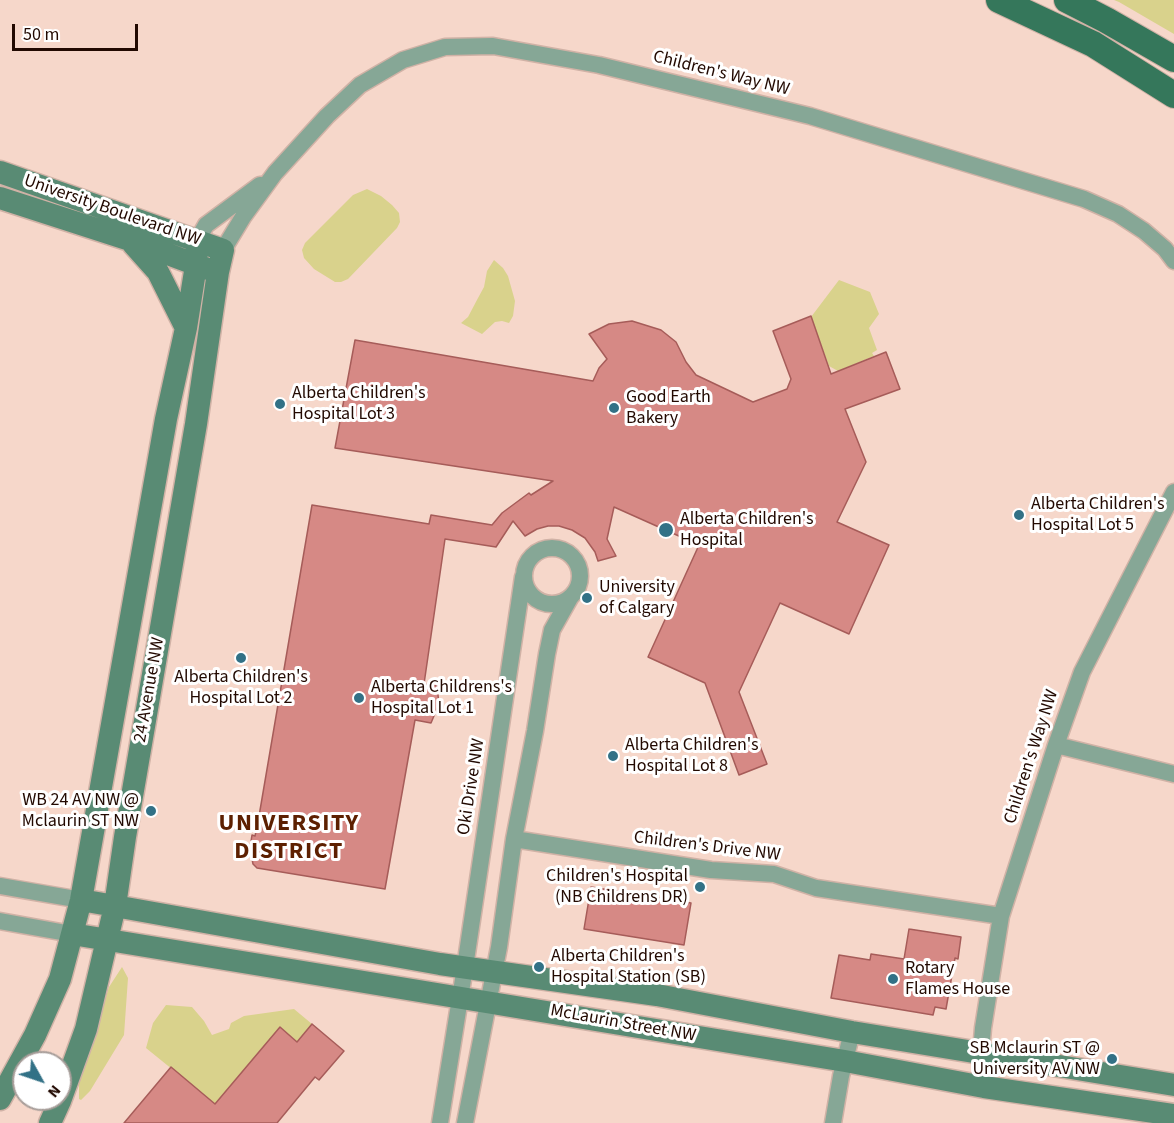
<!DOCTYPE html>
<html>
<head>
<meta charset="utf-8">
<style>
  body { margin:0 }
  #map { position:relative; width:1174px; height:1123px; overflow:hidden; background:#f6d7ca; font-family:"Source Sans 3",sans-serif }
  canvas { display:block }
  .north { position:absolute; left:12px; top:1051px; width:60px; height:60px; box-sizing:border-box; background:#fff; border:2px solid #a79d99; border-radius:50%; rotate:130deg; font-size:16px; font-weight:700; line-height:24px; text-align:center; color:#220901 }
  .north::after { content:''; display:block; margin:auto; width:21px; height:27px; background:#327186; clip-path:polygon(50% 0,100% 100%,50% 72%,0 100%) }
  .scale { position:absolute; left:12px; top:24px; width:126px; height:27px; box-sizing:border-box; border:3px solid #220901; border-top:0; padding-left:8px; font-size:18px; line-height:21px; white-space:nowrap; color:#220901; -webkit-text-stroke:4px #fff; paint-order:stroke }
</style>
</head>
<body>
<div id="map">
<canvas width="1174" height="1123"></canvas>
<div class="north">N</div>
<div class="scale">50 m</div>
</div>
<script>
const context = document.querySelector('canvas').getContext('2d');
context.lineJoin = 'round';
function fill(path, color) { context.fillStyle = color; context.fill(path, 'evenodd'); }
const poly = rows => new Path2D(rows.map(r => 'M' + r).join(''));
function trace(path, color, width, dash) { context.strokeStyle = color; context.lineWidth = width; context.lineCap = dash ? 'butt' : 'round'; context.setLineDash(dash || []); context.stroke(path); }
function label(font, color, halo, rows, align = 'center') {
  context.font = font + ' "Source Sans 3",sans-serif'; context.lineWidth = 6; context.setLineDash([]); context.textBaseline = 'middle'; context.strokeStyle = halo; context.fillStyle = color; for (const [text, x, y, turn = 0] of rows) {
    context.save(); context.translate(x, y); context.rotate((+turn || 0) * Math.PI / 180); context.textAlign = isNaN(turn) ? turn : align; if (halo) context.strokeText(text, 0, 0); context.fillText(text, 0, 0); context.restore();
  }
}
fill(poly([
  [1114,0,1174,0,1174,34,1119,2],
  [367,189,381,196,392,205,399,213,400,222,397,228,348,279,341,282,335,282,314,269,304,258,302,250,305,243,353,195],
  [494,260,503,268,508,276,515,301,513,316,509,323,502,321,495,322,482,334,461,323,468,317,478,298,484,287,487,271],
  [839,280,870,292,879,314,869,328,877,350,872,353,874,356,838,371,829,366,811,317],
  [122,967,128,978,124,1035,90,1091,81,1100,79,1099,79,1081,109,987],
  [166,1005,192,1007,204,1021,212,1035,229,1029,231,1023,244,1016,294,1009,312,1024,297,1042,280,1027,215,1104,146,1048,153,1023]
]), '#d9d28c');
const building = poly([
  [811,316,831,374,886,352,900,389,845,409,866,462,837,522,889,545,849,634,780,603,739,692,767,764,739,775,705,683,648,657,699,545,614,507,607,539,616,556,598,561,595,552,585,538,572,530,559,526,548,526,537,529,525,536,513,521,496,547,445,539,424,684,437,686,439,704,431,723,415,720,385,889,257,868,253,864,251,854,249,854,252,835,255,836,258,822,312,505,429,524,431,515,492,525,502,513,529,493,531,495,553,481,335,448,355,340,593,381,599,368,607,359,589,334,609,324,632,321,661,330,676,342,686,362,696,375,753,402,787,389,791,379,773,331,811,316],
  [591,887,691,903,684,945,584,929,591,887],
  [909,929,961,937,958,959,955,958,946,1009,935,1007,933,1015,831,998,839,955,870,960,871,954,904,959,909,929],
  [312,1024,344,1051,319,1080,315,1077,277,1123,124,1123,171,1067,215,1104,280,1027,297,1042,312,1024]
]);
fill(building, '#d68985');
trace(building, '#a65c59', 1.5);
const street = poly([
  [197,241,206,225,260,185],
  [223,250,243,217,275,173,327,116,360,85,403,60,445,47,493,46,599,65,810,116,1084,199,1118,214,1144,231,1165,249,1174,261],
  '524 576a28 28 0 1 1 56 0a28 28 0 1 1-56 0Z',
  [1056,745,1174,774],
  [514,839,711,870,774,874,816,888,1001,916],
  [0,886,81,900],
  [0,921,72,934],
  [981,1052,983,1028,1001,916,1056,745,1082,672,1174,492],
  [440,1123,465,967,523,577],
  [465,1123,499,947,514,839,535,731,547,654,552,630,570,598],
  [833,1123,841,1076,852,1032]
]);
const secondary = poly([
  [0,172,223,250,218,272,196,424,125,837,115,906,86,1029,60,1101,50,1123],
  [0,198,130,240,208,269],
  [133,244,158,272,186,328],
  [81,900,440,964,657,995,852,1032,1174,1085],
  [72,934,845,1061,984,1087,1174,1115],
  [0,1099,35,1035,60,979,81,900,166,419,186,328,196,265,197,241]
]);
const primary = poly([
  [999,0,1093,44,1174,95],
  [1067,0,1106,20,1174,59]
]);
trace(street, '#d0b2a6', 19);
trace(secondary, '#d0b2a6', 25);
trace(primary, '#d0b2a6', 28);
trace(street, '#86a796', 16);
trace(secondary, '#598b74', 22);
trace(primary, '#35775b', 26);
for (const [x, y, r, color] of [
  [280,404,6,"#327186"],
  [614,408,6,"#327186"],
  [1019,515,6,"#327186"],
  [666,530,8,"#327186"],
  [587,598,6,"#327186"],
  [241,658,6,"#327186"],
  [359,698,6,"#327186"],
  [613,756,6,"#327186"],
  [151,811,6,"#327186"],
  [700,887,6,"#327186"],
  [539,967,6,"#327186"],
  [893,979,6,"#327186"],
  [1112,1059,6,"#327186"]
]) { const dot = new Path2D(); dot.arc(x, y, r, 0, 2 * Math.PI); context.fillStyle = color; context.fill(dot); trace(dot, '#fff', 2); }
label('18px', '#220901', '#fff', [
  ["Children's Way NW",721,74,14],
  ["University Boulevard NW",112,211,19],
  ["24 Avenue NW",150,690,-80],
  ["Children's Way NW",1032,757,-72],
  ["Oki Drive NW",472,787,-81],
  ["Children's Drive NW",707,847,7],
  ["McLaurin Street NW",623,1024,10]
]);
label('18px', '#220901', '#fff', [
  ["Alberta Children's",292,394],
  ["Hospital Lot 3",292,415],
  ["Good Earth",626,398],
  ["Bakery",626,419],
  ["Alberta Children's",1031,505],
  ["Hospital Lot 5",1031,526],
  ["Alberta Children's",680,520],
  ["Hospital",680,541],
  ["University",599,588],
  ["of Calgary",599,609],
  ["Alberta Children's",241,678,"center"],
  ["Hospital Lot 2",241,699,"center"],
  ["Alberta Childrens's",371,688],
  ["Hospital Lot 1",371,709],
  ["Alberta Children's",625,746],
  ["Hospital Lot 8",625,767],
  ["WB 24 AV NW @",139,801,"right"],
  ["Mclaurin ST NW",139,822,"right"],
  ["Children's Hospital",688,877,"right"],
  ["(NB Childrens DR)",688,898,"right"],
  ["Alberta Children's",551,957],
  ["Hospital Station (SB)",551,978],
  ["Rotary",905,969],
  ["Flames House",905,990],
  ["SB Mclaurin ST @",1100,1049,"right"],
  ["University AV NW",1100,1070,"right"]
], 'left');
context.letterSpacing = '1.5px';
label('bold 24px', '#5d2001', '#fff', [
  ["UNIVERSITY",289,825],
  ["DISTRICT",289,853]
]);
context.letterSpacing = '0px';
</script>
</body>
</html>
